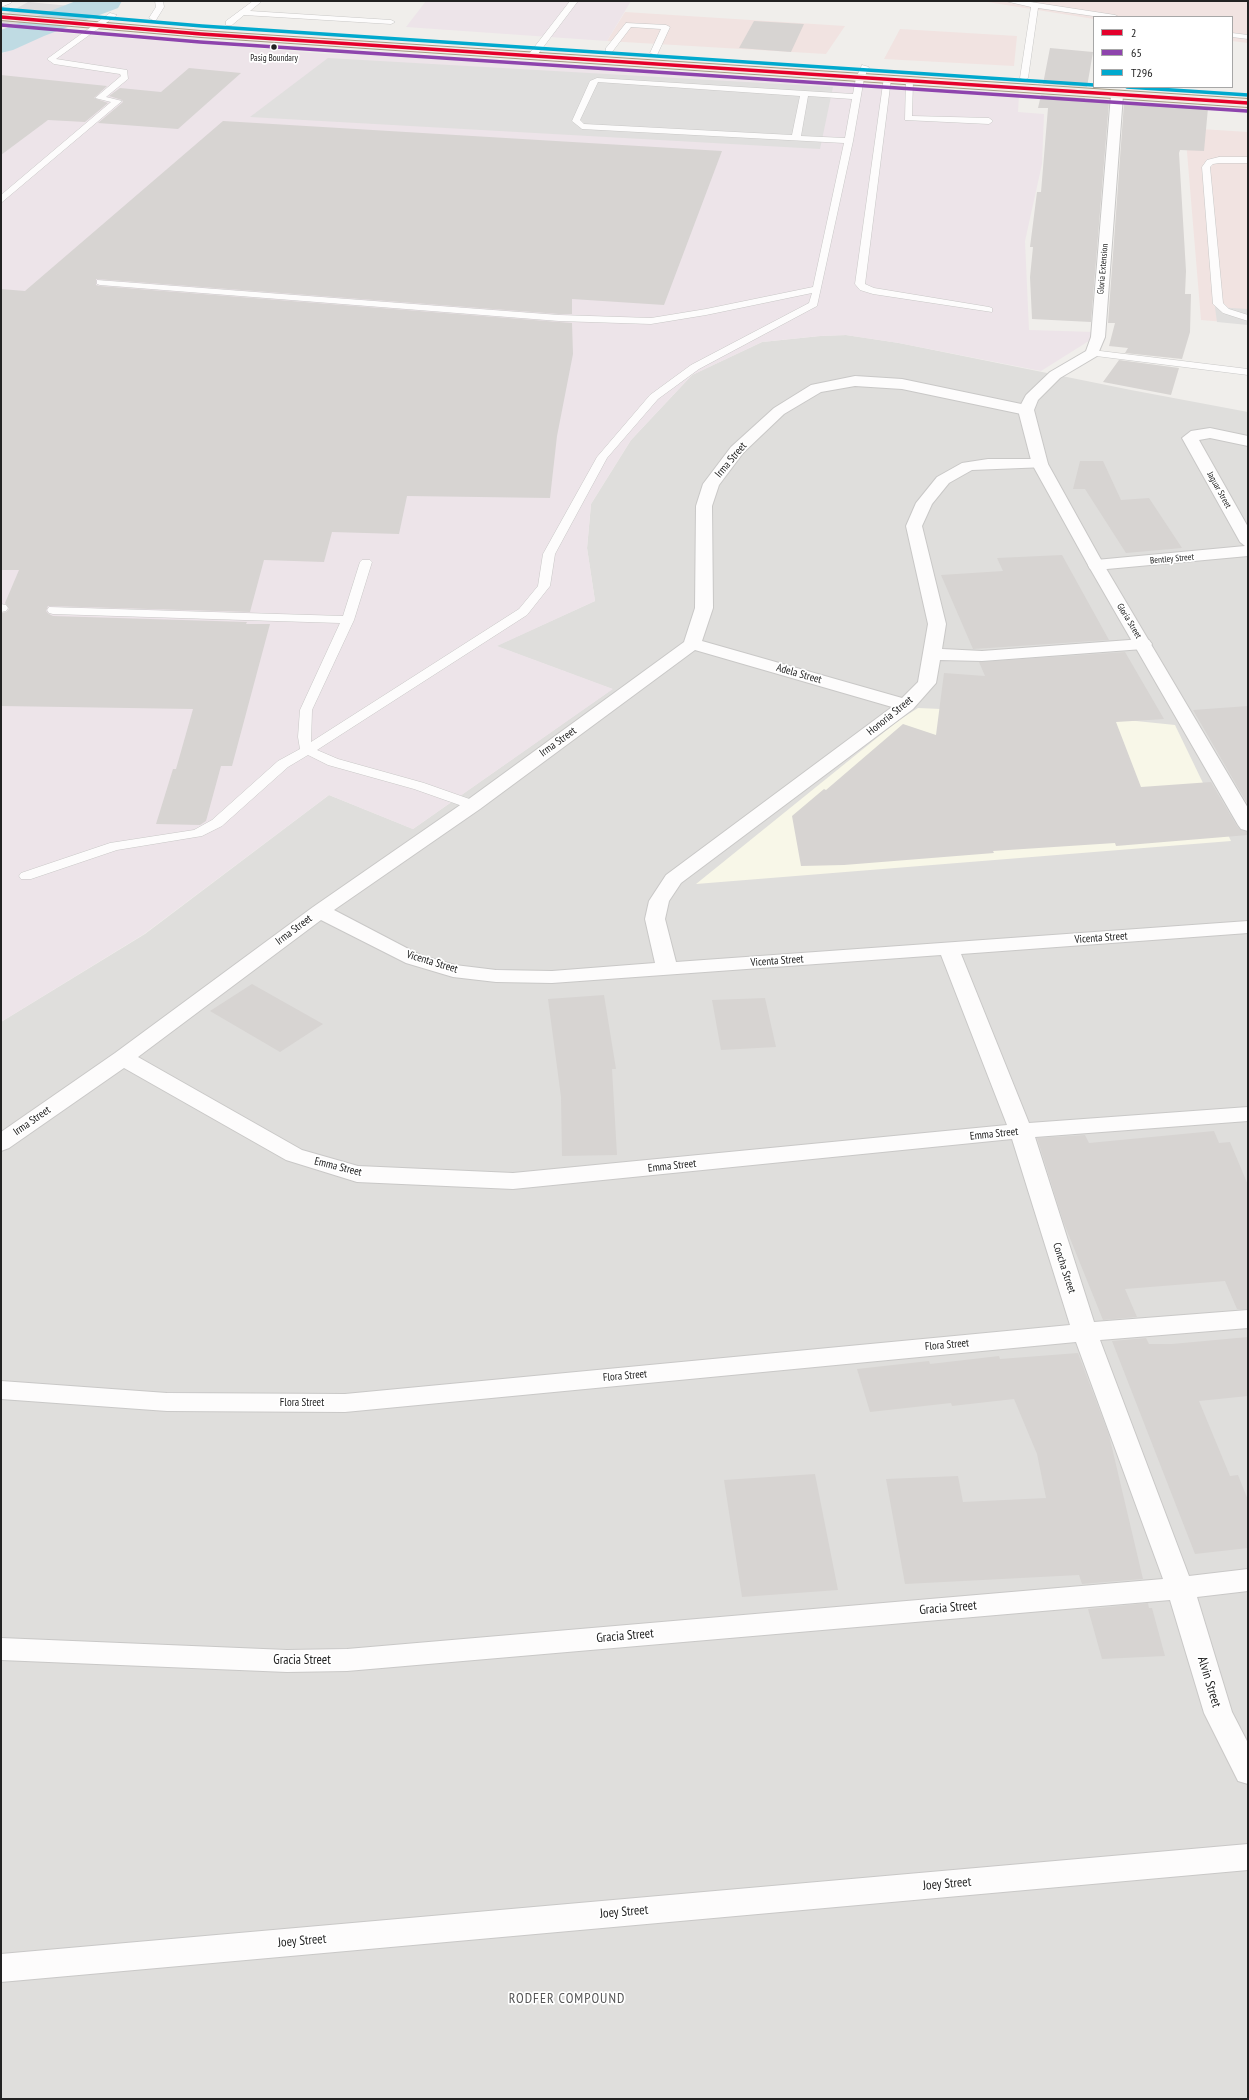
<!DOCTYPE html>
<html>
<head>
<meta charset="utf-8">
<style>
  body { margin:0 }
  #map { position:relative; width:1249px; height:2100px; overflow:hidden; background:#f0eeeb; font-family:"PT Sans Narrow",sans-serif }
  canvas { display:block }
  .frame { position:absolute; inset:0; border:2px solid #222; pointer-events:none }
  .legend { position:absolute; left:1093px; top:16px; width:140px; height:72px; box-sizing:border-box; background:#fff; border:1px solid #a7a7a7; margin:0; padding:5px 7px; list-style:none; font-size:12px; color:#222 }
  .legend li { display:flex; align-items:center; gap:8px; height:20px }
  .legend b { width:20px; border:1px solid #a7a7a7 }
</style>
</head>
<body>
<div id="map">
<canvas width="1249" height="2100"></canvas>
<div class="frame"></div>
<ul class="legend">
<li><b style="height:5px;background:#e4002b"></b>2</li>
<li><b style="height:5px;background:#8e44ad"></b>65</li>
<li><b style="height:5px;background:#00a9ce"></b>T296</li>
</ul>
</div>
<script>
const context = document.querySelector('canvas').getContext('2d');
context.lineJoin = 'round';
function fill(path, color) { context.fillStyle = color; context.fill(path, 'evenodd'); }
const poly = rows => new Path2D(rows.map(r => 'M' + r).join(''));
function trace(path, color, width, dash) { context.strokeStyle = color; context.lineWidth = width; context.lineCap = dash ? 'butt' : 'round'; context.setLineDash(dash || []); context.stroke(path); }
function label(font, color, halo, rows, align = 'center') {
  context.font = font + ' "PT Sans Narrow",sans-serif'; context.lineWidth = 3.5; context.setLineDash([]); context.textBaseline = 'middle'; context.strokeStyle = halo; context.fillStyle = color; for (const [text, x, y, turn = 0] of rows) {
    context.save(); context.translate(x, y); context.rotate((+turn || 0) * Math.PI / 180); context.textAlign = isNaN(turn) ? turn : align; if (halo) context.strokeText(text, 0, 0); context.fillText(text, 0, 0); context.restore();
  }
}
fill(poly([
  [846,335,899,343,1131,390,1248,412,1248,2099,1,2099,1,1022,145,934,329,795,413,829,612,689,496,646,595,601,587,548,591,504,631,440,692,375,762,342,820,336]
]), '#dfdedc');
fill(poly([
  [981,1,1248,1,1248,43,1232,41,1232,17,1094,17,1094,19],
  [625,12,845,26,826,54,607,41],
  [900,29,1017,36,1014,66,884,59],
  [1185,128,1248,132,1248,324,1201,320]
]), '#f1e3e1');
fill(poly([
  [426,1,631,1,607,41,406,27],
  [50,32,329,54,366,54,1019,95,1018,112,1044,114,1042,164,1025,241,1029,330,1095,332,1092,339,1041,371,899,343,846,335,820,336,762,342,692,375,631,440,591,504,587,548,595,601,497,646,613,689,413,829,329,795,144,934,1,1022,1,54]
]), '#ede4e9');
fill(poly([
  [918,708,1078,715,1175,725,1231,841,696,884,899,720]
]), '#f8f7e8');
fill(poly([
  [328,58,833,87,820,149,250,117],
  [1215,307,1248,309,1248,325,1217,322]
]), '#e0dfde');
fill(poly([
  [28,2,104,9,58,29,1,24,1,17]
]), '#dedddd');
fill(poly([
  [76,1,122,1,118,8,44,36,13,50,1,53,1,30,76,1]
]), '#bfdbe3');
fill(poly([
  [754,21,804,24,791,52,739,48],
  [1050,48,1093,52,1087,87,1043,84],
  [189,68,241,73,178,129,98,123,123,102,122,100,109,96,120,88,161,92],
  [1,75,107,86,94,98,108,103,85,122,48,120,1,155],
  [1041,95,1085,98,1085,100,1109,102,1091,322,1032,319,1030,277,1033,247,1030,247,1037,192,1041,192,1048,108,1038,108],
  [1124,103,1208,108,1204,151,1180,150,1179,153,1186,271,1185,294,1191,294,1190,332,1182,359,1125,353,1128,348,1109,346,1115,323,1108,323],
  [223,121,722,151,664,305,572,299,572,314,559,314,96,279,96,285,100,286,572,323,573,354,557,436,550,498,407,496,399,534,332,532,324,562,264,560,250,612,48,606,46,611,49,614,53,616,247,622,246,624,270,624,232,766,221,766,206,821,200,825,156,824,173,769,176,769,193,709,1,706,1,613,6,612,9,609,5,603,19,570,1,570,1,289,25,291],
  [1119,360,1179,368,1171,395,1103,382],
  [1080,461,1103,461,1121,500,1149,498,1182,548,1126,553,1085,489,1073,489],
  [1062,555,1109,640,973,649,941,575,1003,571,997,558],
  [1125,652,1164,719,1116,722,1141,787,1211,782,1237,826,1241,830,1248,832,1248,835,1116,846,1115,843,993,851,994,853,844,865,801,866,792,816,824,789,826,790,903,724,936,735,944,673,985,676,979,662],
  [1248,706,1248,805,1193,710],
  [252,984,323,1024,280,1052,210,1011],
  [604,995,616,1069,612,1069,617,1155,562,1156,561,1097,548,999],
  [765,998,776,1047,721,1050,712,1000],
  [1214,1131,1219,1143,1230,1142,1248,1185,1248,1309,1237,1309,1225,1281,1125,1289,1137,1317,1103,1320,1063,1221,1037,1138,1085,1135,1089,1143],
  [1248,1337,1248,1396,1199,1401,1230,1476,1238,1475,1248,1500,1248,1548,1195,1554,1112,1341,1146,1338,1149,1344,1172,1344],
  [1078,1353,1109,1435,1143,1579,1082,1584,1079,1575,905,1584,886,1479,958,1476,963,1502,1046,1498,1037,1454,1014,1399,952,1406,951,1403,870,1412,857,1369,929,1361,930,1364,999,1356,1000,1359],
  [815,1474,838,1590,742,1597,724,1480],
  [1148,1603,1149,1608,1152,1608,1165,1656,1102,1659,1088,1609]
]), '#d7d4d2');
const service = poly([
  [12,1,11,3,1,7,1,2,12,1],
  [155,1,163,1,164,7,156,20,153,20,149,18,156,7,155,1],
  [253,1,262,1,250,11,391,20,395,22,391,24,244,15,232,25,226,25,226,21,253,1],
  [570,1,578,1,535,58,529,58,529,54,570,1],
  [1005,1,1024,1,1115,15,1119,17,1100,17,1038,8,1028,78,1024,80,1020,78,1031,7,1005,1],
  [110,13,117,15,56,59,127,70,128,79,106,97,122,101,1,203,1,195,111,102,95,98,121,76,120,74,54,64,47,59,110,13],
  [626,23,666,25,670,27,657,55,650,53,661,29,631,27,612,52,606,52,606,48,626,23],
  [1232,33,1248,35,1248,39,1232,37,1232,33],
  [862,65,869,67,864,78,853,141,817,306,699,369,658,399,607,458,555,554,550,586,527,615,317,750,338,759,424,783,478,802,480,805,478,808,468,808,414,789,328,765,308,755,288,767,222,826,202,836,117,850,31,879,21,879,19,876,21,873,110,843,194,830,212,820,278,761,300,749,298,737,300,710,340,623,53,614,49,613,47,610,49,607,343,616,360,562,362,560,370,560,372,562,354,620,312,710,311,742,519,609,538,586,543,554,597,457,650,395,691,365,809,303,812,293,706,315,651,324,559,321,100,285,97,284,97,280,559,315,651,318,706,309,813,287,844,143,582,129,572,121,590,81,597,78,853,94,856,78,862,65],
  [598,82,800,96,792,135,584,124,580,120,598,82],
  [808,96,852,99,845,138,801,136,808,96],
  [884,77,891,79,865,284,874,288,989,307,992,308,992,312,873,294,860,290,855,284,884,77],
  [906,79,913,81,912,116,989,118,993,121,989,124,905,120,906,79],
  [1219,157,1248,157,1248,163,1219,163,1213,164,1210,167,1223,303,1229,309,1248,315,1248,321,1223,313,1213,304,1202,167,1207,160,1219,157],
  [1092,350,1248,369,1248,375,1088,355,1087,353,1092,350],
  [1,604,6,605,8,608,6,611,1,612,1,604]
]);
const minor = poly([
  [855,376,902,379,1026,405,1031,407,1034,410,1031,413,1026,415,902,389,855,386,821,392,784,414,743,453,719,485,712,506,713,608,702,641,902,698,918,682,928,624,906,526,916,503,937,477,962,463,988,459,1040,459,1046,461,1048,464,1046,467,972,470,949,483,932,504,922,526,946,624,942,649,982,651,1143,639,1149,640,1152,644,1149,648,1143,649,982,661,940,660,936,683,913,709,681,883,669,901,665,919,676,962,1248,921,1248,933,961,954,1029,1123,1248,1107,1248,1121,1035,1137,1094,1322,1248,1310,1248,1328,1100,1340,1189,1576,1248,1569,1248,1591,1197,1597,1232,1712,1248,1743,1248,1784,1238,1781,1204,1713,1170,1600,347,1671,287,1672,1,1660,1,1638,287,1650,347,1649,1163,1579,1076,1342,345,1412,167,1411,1,1399,1,1381,167,1393,345,1394,1070,1325,1012,1139,513,1189,357,1182,286,1160,124,1068,9,1148,1,1151,1,1132,115,1053,313,907,466,801,684,642,695,608,696,506,703,484,731,447,774,408,811,385,855,376],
  [695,650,892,707,666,875,649,901,645,919,655,963,552,971,496,970,455,965,420,955,334,910,480,809,695,650],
  [321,920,406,963,453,977,496,982,552,983,941,955,1007,1125,513,1173,358,1166,302,1150,138,1057,321,920],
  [1210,428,1248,436,1248,446,1210,438,1199,440,1248,527,1248,556,1096,570,1090,569,1088,565,1090,561,1096,560,1245,546,1240,542,1182,438,1191,431,1210,428],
  [1248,1844,1248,1870,1,1982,1,1954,1248,1844]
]);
const tertiary = poly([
  [1117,91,1123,95,1105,337,1097,356,1060,378,1038,400,1034,410,1048,464,1104,565,1248,808,1248,831,1241,829,1238,825,1088,565,1032,464,1018,410,1026,395,1050,372,1086,351,1091,337,1111,95,1117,91]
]);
const primary = poly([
  [1,14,201,31,1248,99,1248,107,201,37,1,20,1,14]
]);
trace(service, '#c9c8c7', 1);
trace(minor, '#c9c8c7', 2);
trace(tertiary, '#c9c8c7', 2);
trace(primary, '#a79c86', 2);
fill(service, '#fdfcfc');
fill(minor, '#fdfcfc');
fill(tertiary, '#fdfcfc');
fill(primary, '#f3ede7');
trace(poly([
  [1,17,201,34,1248,103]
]), '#e4002b', 3.5);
trace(poly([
  [1,25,200,42,1247,111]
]), '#8e44ad', 3.5);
trace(poly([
  [2,9,202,26,1094,85],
  [1127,87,1248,95]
]), '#00a9ce', 3.5);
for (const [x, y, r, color] of [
  [274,47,3.5,"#222"]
]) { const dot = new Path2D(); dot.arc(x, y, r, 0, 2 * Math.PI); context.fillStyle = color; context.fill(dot); trace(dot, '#fff', 1.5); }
label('9px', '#222', '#fff', [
  ["Pasig Boundary",274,58]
]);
label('9px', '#222', '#fff', [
  ["Gloria Extension",1103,269,-85],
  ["Jaguar Street",1219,490,61],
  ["Bentley Street",1172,559,-5],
  ["Gloria Street",1129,621,59]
]);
label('11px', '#222', '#fff', [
  ["Irma Street",731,460,-50],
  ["Adela Street",799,674,16],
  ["Honoria Street",890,716,-39],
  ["Irma Street",558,742,-36],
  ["Irma Street",294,930,-37],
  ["Vicenta Street",1101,938,-4],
  ["Vicenta Street",777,961,-4],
  ["Vicenta Street",432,962,17],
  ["Irma Street",32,1121,-35],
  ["Emma Street",994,1134,-6],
  ["Emma Street",672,1166,-6],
  ["Emma Street",338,1167,14],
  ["Concha Street",1064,1268,72],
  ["Flora Street",947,1345,-5],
  ["Flora Street",625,1376,-5],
  ["Flora Street",302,1403]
]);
label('13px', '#222', '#fff', [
  ["Gracia Street",948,1608,-5],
  ["Gracia Street",625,1636,-5],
  ["Gracia Street",302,1660],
  ["Alvin Street",1209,1682,73],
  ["Joey Street",947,1884,-5],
  ["Joey Street",624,1912,-5],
  ["Joey Street",302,1941,-5]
]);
context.letterSpacing = '1px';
label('14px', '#555', '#fff', [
  ["RODFER COMPOUND",567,1999]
]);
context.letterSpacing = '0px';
</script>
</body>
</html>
